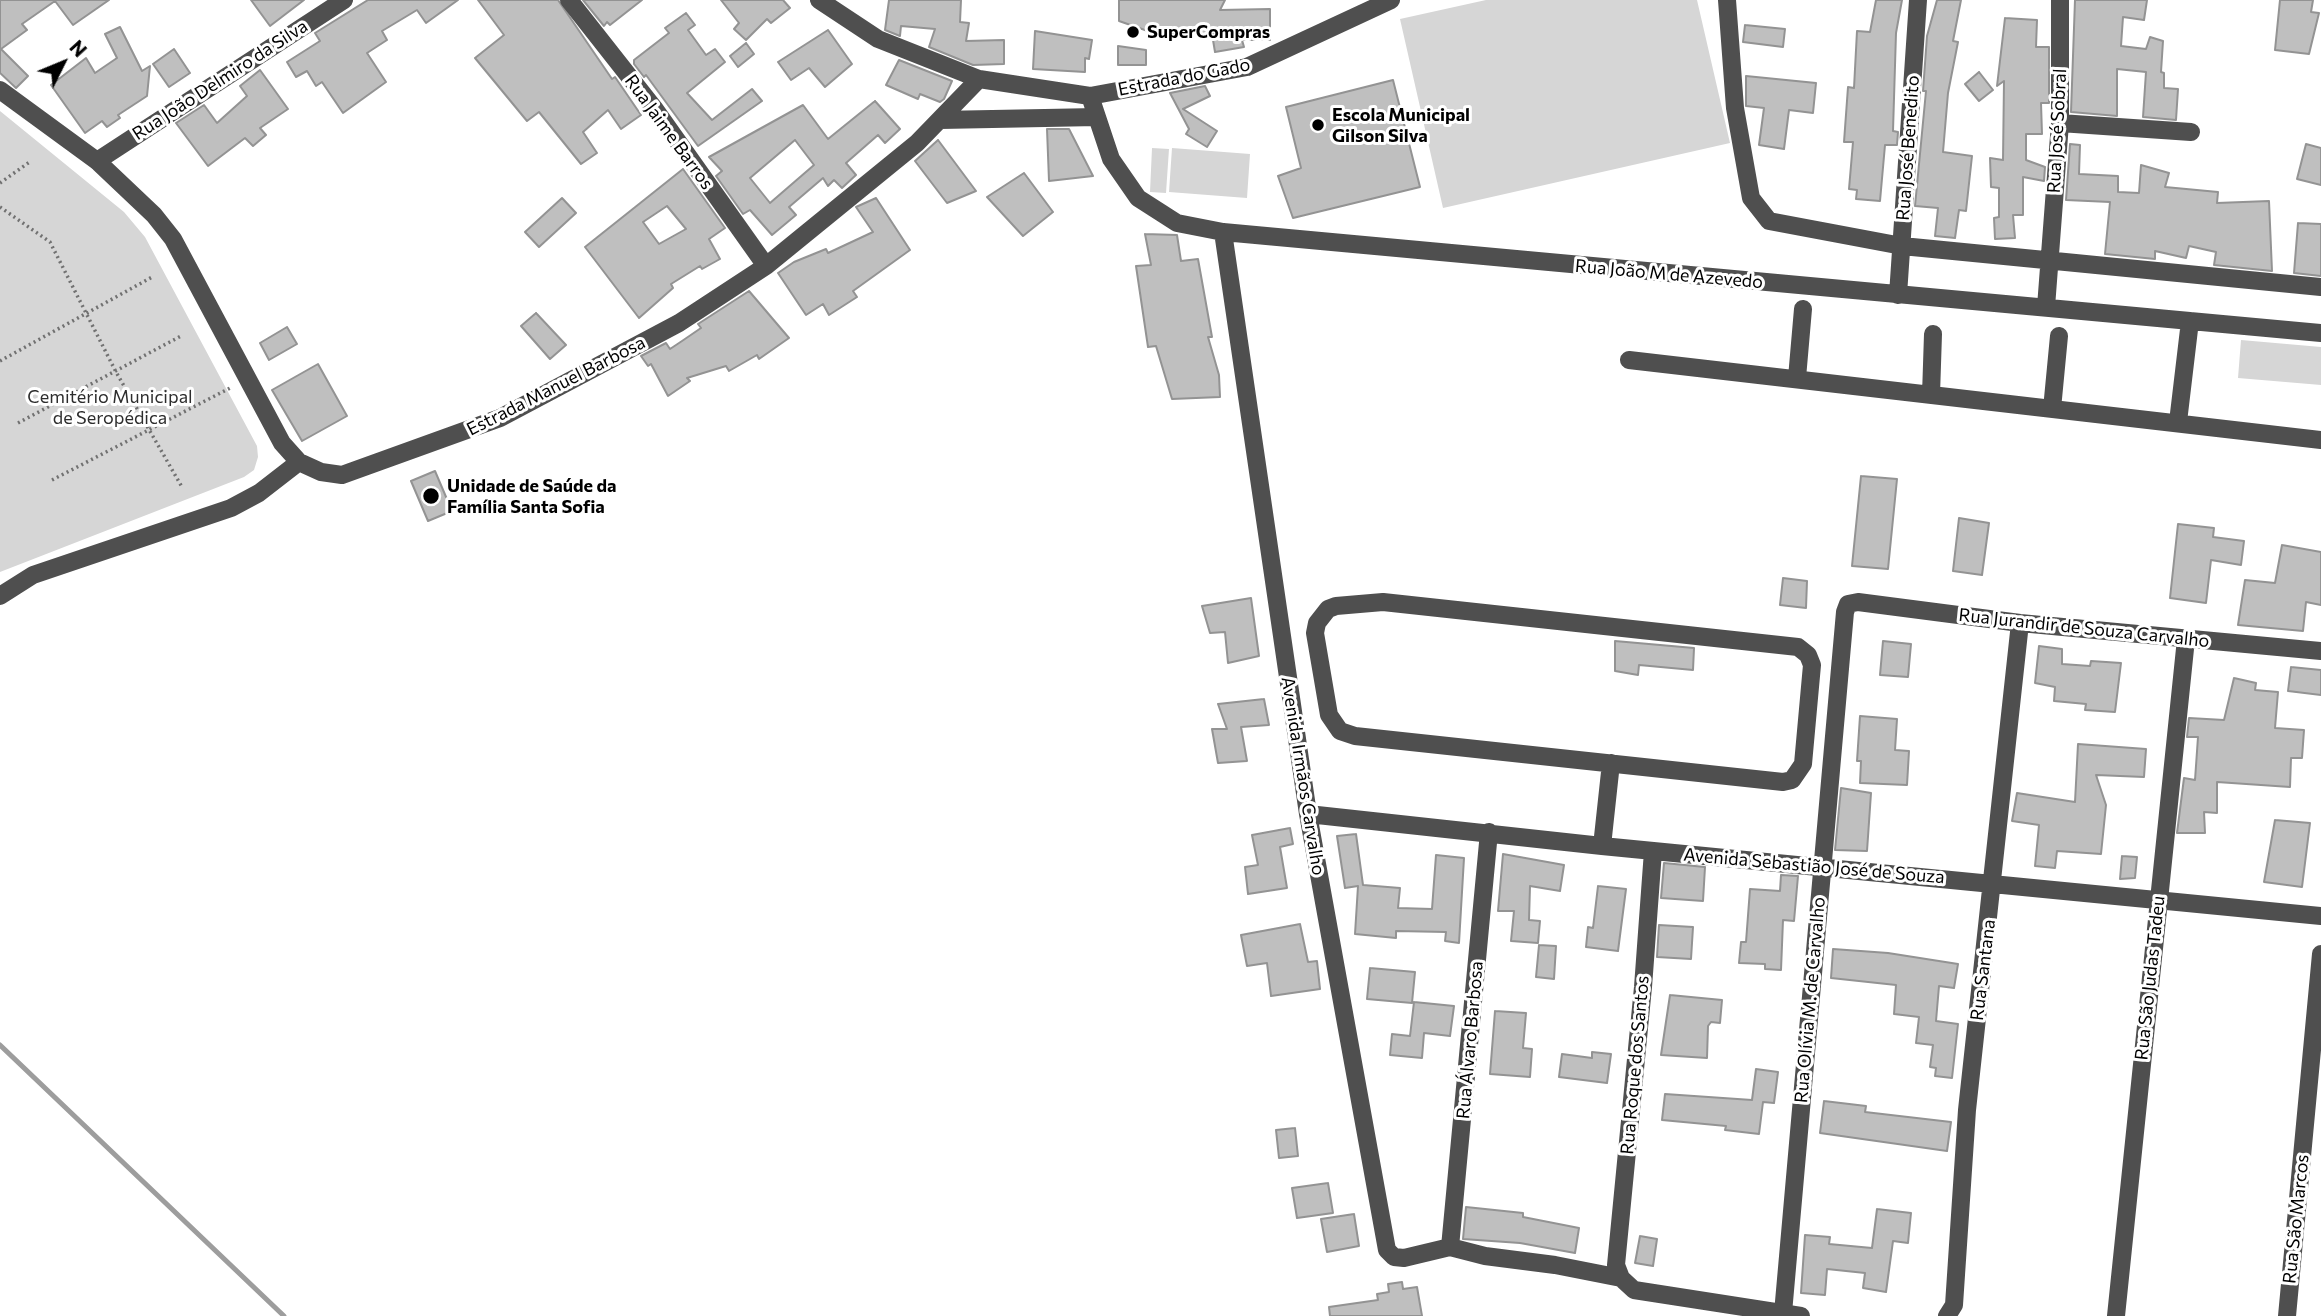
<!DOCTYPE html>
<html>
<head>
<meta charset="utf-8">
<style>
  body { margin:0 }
  #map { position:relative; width:2321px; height:1316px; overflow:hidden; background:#fff; font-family:Commissioner,sans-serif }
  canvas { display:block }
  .north { position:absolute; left:28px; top:28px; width:70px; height:70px; -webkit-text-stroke:5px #fff; paint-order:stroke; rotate:47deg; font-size:19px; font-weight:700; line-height:28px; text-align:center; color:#000 }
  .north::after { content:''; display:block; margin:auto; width:24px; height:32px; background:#000; clip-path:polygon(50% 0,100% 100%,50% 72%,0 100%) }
</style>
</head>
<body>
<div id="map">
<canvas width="2321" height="1316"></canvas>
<div class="north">N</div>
</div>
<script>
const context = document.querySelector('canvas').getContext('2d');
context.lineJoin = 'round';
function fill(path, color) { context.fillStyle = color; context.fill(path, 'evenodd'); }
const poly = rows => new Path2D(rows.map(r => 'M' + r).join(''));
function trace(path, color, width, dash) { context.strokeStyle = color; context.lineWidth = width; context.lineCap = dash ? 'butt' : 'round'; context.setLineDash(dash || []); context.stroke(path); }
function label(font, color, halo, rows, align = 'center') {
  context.font = font + ' Commissioner,sans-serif'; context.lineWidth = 6; context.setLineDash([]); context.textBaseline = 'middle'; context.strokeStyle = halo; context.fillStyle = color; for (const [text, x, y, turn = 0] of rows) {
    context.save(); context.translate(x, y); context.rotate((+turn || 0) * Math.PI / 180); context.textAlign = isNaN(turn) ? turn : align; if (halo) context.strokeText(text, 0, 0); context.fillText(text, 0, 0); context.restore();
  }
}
fill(poly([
  [1486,0,1697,0,1730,143,1443,208,1400,19],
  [0,111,124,212,145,237,257,446,258,457,254,470,244,477,0,572],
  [1152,148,1169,149,1166,193,1150,192],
  [1172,148,1250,154,1247,198,1169,192],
  [2241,340,2321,347,2321,385,2238,378]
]), '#d6d6d6');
trace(poly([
  [0,1045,284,1316]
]), '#9d9d9d', 5);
const building = poly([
  [0,0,109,0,73,25,55,1,22,24,27,30,1,49,28,76,16,88,0,73,0,0],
  [251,0,304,0,270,26,251,0],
  [368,0,458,0,426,23,417,10,382,31,387,40,367,53,386,82,343,113,322,82,316,86,307,71,296,77,287,62,320,41,315,33,368,0],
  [478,0,558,0,612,79,615,77,641,115,621,129,608,110,583,132,597,153,581,164,539,112,527,121,475,58,504,35,478,0],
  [583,0,642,0,610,25,607,22,604,26,583,0],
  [721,0,783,0,790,8,771,23,767,19,746,40,734,29,739,23,721,0],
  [889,0,961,0,960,22,969,23,966,41,1004,40,1004,64,973,65,929,47,935,29,901,26,900,36,885,30,889,0],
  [1119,0,1225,0,1220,10,1270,9,1270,40,1242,40,1244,47,1215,52,1212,34,1162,36,1119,21,1119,0],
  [1876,0,1902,0,1896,33,1893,131,1898,132,1897,145,1885,145,1880,201,1856,199,1857,190,1849,189,1853,142,1844,142,1848,87,1854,88,1857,31,1870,32,1876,0],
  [1937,0,1961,0,1953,41,1958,42,1948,93,1943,152,1972,156,1966,211,1959,210,1955,238,1935,236,1938,208,1915,206,1926,91,1923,91,1927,36,1937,0],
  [2075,0,2147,0,2144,20,2123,17,2121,46,2146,49,2150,37,2163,41,2161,72,2164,73,2164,88,2178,89,2176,120,2143,117,2146,72,2117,69,2117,116,2071,112,2075,0],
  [2280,0,2313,0,2311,12,2319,13,2309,54,2275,50,2280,0],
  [686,13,695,25,688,30,706,55,715,49,725,62,687,93,712,120,752,89,762,101,698,146,646,75,644,77,634,64,634,60,669,33,665,28,686,13],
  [2005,18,2037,20,2036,47,2049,47,2049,103,2041,103,2042,134,2026,134,2026,160,2045,167,2044,181,2023,177,2023,215,2013,215,2015,238,1995,239,1994,218,1999,217,1999,188,1991,187,1990,158,2003,160,2004,81,1997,86,2005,18],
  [1745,25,1785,29,1783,47,1743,42,1745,25],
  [120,27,142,71,150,66,147,96,118,115,120,118,107,127,102,121,85,133,51,85,86,58,95,73,117,58,105,34,120,27],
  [828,30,852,64,825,87,809,68,791,80,778,62,828,30],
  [1035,31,1092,40,1089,59,1085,58,1085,72,1033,69,1035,31],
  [746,43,754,54,738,67,730,56,746,43],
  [1118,46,1146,50,1146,65,1118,65,1118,46],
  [174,49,190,73,169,87,153,64,174,49],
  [899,60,952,81,944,99,940,102,920,94,918,99,886,85,899,60],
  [260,70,288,109,260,128,266,135,253,146,245,138,208,166,176,123,204,105,217,123,247,96,240,86,260,70],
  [1979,72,1993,90,1979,101,1965,84,1979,72],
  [1746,76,1816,83,1813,113,1789,110,1784,149,1759,145,1764,108,1746,106,1746,76],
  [1393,80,1420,187,1293,218,1278,176,1301,168,1286,107,1393,80],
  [1205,86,1210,96,1183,109,1217,131,1207,147,1186,134,1189,129,1170,93,1205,86],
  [875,101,900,129,885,143,878,135,846,163,856,175,842,188,834,180,828,186,823,178,789,207,796,215,772,235,750,210,743,214,716,176,722,171,709,157,803,105,828,139,875,101],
  [795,140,814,165,770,203,750,178,795,140],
  [1047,129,1069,129,1093,176,1049,181,1047,129],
  [938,140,976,191,947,203,915,161,938,140],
  [2070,144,2080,145,2079,174,2118,176,2118,192,2139,193,2141,165,2169,173,2165,187,2218,192,2217,203,2269,201,2272,271,2214,265,2216,252,2189,246,2186,258,2155,251,2155,259,2105,254,2110,202,2066,200,2070,144],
  [2306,144,2321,148,2321,185,2297,179,2306,144],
  [683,169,725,228,709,239,720,259,702,269,700,266,671,284,673,288,639,318,585,247,683,169],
  [667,206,686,229,659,244,643,222,667,206],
  [1024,173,1053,212,1023,236,987,197,1024,173],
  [562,198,576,213,539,247,525,232,562,198],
  [876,198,910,250,853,291,857,297,829,315,823,304,806,315,778,273,794,262,826,249,828,253,873,232,856,207,876,198],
  [2298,223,2321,224,2321,276,2294,273,2298,223],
  [1145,234,1177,235,1181,261,1198,259,1212,337,1208,337,1219,375,1220,397,1172,399,1156,346,1148,347,1136,266,1151,265,1145,234],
  [749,291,789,338,759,359,757,355,729,371,726,366,687,378,690,381,668,396,651,364,648,366,641,356,666,343,670,349,682,341,701,328,698,324,749,291],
  [536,313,566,345,550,359,521,326,536,313],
  [287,327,297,344,269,360,260,343,287,327],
  [318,364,347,416,302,441,272,390,318,364],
  [435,471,452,511,428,521,411,481,435,471],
  [1861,476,1897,479,1888,569,1852,566,1861,476],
  [1959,518,1989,523,1982,575,1953,571,1959,518],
  [2178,524,2214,528,2213,537,2244,541,2241,565,2211,560,2206,603,2170,598,2178,524],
  [2282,545,2321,552,2321,605,2306,602,2303,631,2238,625,2245,580,2275,583,2282,545],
  [1783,578,1807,581,1806,608,1780,605,1783,578],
  [1251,598,1259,656,1228,663,1225,632,1210,633,1202,606,1251,598],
  [1615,641,1694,648,1693,670,1639,665,1638,675,1615,671,1615,641],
  [1883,641,1911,644,1908,677,1880,675,1883,641],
  [2039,646,2062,649,2062,664,2090,666,2091,661,2121,663,2115,712,2085,710,2086,704,2054,701,2055,687,2035,683,2039,646],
  [2291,667,2321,670,2321,695,2288,691,2291,667],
  [2234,678,2256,683,2255,690,2278,692,2275,728,2304,730,2302,758,2291,758,2290,787,2217,782,2217,813,2204,812,2205,833,2177,833,2184,778,2195,780,2198,737,2187,737,2189,718,2224,720,2234,678],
  [1264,699,1269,725,1241,727,1247,761,1218,763,1212,729,1227,729,1218,704,1264,699],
  [1860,716,1897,719,1895,750,1909,751,1907,785,1860,783,1861,761,1857,761,1860,716],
  [2078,744,2146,749,2144,777,2096,775,2106,805,2101,854,2057,851,2055,868,2035,866,2039,825,2012,821,2017,793,2075,802,2078,744],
  [1841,788,1871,793,1867,851,1835,850,1841,788],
  [2275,820,2310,823,2302,887,2264,882,2275,820],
  [1290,828,1293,844,1280,847,1287,888,1248,894,1245,867,1258,865,1252,835,1290,828],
  [1356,834,1363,885,1400,888,1398,908,1432,909,1436,855,1464,858,1459,943,1445,941,1446,932,1396,931,1396,938,1355,934,1358,886,1345,888,1337,836,1356,834],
  [1503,854,1564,865,1560,891,1530,886,1529,920,1540,921,1538,943,1511,941,1514,911,1498,911,1503,854],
  [2122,856,2137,857,2135,878,2120,879,2122,856],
  [1664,863,1705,867,1703,901,1661,898,1664,863],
  [1781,875,1798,876,1794,921,1783,920,1781,970,1765,969,1765,964,1739,963,1741,942,1746,942,1750,889,1780,891,1781,875],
  [1598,886,1626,889,1618,951,1586,947,1588,927,1593,928,1598,886],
  [1300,924,1308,962,1317,961,1320,989,1271,996,1267,963,1247,966,1241,935,1300,924],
  [1659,925,1693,927,1691,959,1657,957,1659,925],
  [1539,945,1556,946,1554,979,1536,977,1539,945],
  [1833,949,1888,953,1958,964,1954,988,1939,986,1936,1021,1958,1024,1952,1078,1935,1076,1936,1068,1930,1067,1933,1045,1916,1043,1919,1017,1894,1014,1896,985,1831,978,1833,949],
  [1370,968,1415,972,1412,1003,1367,999,1370,968],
  [1670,995,1722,1000,1720,1023,1711,1022,1708,1026,1707,1058,1661,1055,1670,995],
  [1414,1002,1454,1006,1450,1036,1424,1033,1422,1058,1390,1055,1392,1034,1410,1036,1414,1002],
  [1495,1011,1526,1013,1523,1048,1532,1049,1530,1077,1490,1074,1495,1011],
  [1592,1052,1611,1054,1607,1083,1559,1077,1562,1054,1592,1058,1592,1052],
  [1756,1069,1778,1072,1774,1103,1763,1102,1759,1134,1725,1130,1726,1126,1662,1120,1665,1094,1752,1100,1756,1069],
  [1824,1101,1866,1106,1865,1112,1951,1122,1947,1151,1820,1133,1824,1101],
  [1295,1128,1298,1156,1279,1158,1276,1130,1295,1128],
  [1328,1183,1333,1213,1297,1218,1292,1188,1328,1183],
  [1466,1207,1523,1213,1523,1217,1579,1228,1575,1253,1520,1243,1463,1239,1466,1207],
  [1877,1209,1911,1213,1908,1243,1893,1241,1886,1292,1863,1288,1865,1273,1827,1269,1825,1295,1801,1293,1805,1235,1830,1237,1829,1244,1872,1248,1877,1209],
  [1354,1214,1359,1246,1327,1252,1321,1219,1354,1214],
  [1640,1236,1657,1239,1653,1266,1635,1263,1640,1236],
  [1402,1282,1403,1289,1417,1287,1422,1316,1330,1316,1329,1307,1378,1300,1377,1294,1389,1292,1388,1284,1402,1282]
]);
fill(building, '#bfbfbf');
trace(building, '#939393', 2);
trace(poly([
  [0,183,31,161],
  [0,207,50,242,116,372,182,487],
  [0,361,154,276],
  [18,423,181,336],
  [52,480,232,387]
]), '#717171', 3.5, [2, 3.5]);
trace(poly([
  [569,0,654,108,766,266],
  [819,0,878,39,979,79],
  [1727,0,1735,108,1751,198,1769,221,1902,246,2321,287],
  [0,90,97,161,154,215,173,239,282,443,299,462,321,472,342,475,500,418,679,323,766,266,917,143,979,79,1090,96,1247,67,1391,0],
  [1090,96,1111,159,1138,198,1177,223,1223,232,2321,333],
  [940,120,1097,117],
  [2060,123,2191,132],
  [97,161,344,0],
  [1223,232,1308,814,1387,1250,1394,1257,1404,1258,1450,1247,1485,1256,1555,1265,1621,1278,1634,1290,1801,1316],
  [1898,295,1918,0],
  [2046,307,2060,123,2060,0],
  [1629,360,2321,440],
  [1797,378,1803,309],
  [1931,395,1933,334],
  [2052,409,2059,336],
  [2178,422,2190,321],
  [0,596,33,575,231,508,259,493,299,462],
  [1383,602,1798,647,1808,655,1812,665,1803,764,1792,780,1783,782,1355,736,1340,731,1329,715,1315,633,1317,623,1328,609,1336,606,1383,602],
  [1308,814,1602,846,2321,916],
  [1602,846,1611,763],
  [1450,1247,1489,832],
  [1621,1278,1616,1265,1643,987,1653,851],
  [1783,1313,1845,612,1848,604,1858,602,2020,623,2321,651],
  [1947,1316,1954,1305,1967,1110,2020,623],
  [2116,1316,2186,639],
  [2287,1316,2321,954]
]), '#4f4f4f', 18);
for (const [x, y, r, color] of [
  [1133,32,7,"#000"],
  [1318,125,7,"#000"],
  [431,496,9,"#000"]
]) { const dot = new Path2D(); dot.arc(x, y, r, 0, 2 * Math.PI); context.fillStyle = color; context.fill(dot); trace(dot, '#fff', 2.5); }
label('bold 18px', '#000', '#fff', [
  ["SuperCompras",1147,32],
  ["Escola Municipal",1332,115],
  ["Gilson Silva",1332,136],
  ["Unidade de Saúde da",447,486],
  ["Família Santa Sofia",447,507]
], 'left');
label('18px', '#000', '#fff', [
  ["Estrada do Gado",1184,77,-11],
  ["Rua João Delmiro da Silva",220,80,-33],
  ["Rua José Sobral",2057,131,-87],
  ["Rua Jaime Barros",669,132,54],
  ["Rua José Benedito",1908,148,-86],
  ["Rua João M de Azevedo",1669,274,5],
  ["Estrada Manuel Barbosa",556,386,-27],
  ["Rua Jurandir de Souza Carvalho",2084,628,6],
  ["Avenida Irmãos Carvalho",1303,776,81],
  ["Avenida Sebastião José de Souza",1814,866,5],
  ["Rua Santana",1983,970,-83],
  ["Rua São Judas Tadeu",2150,978,-84],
  ["Rua Olívia M. de Carvalho",1810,1000,-85],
  ["Rua Álvaro Barbosa",1470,1040,-85],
  ["Rua Roque dos Santos",1635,1065,-85],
  ["Rua São Marcos",2296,1219,-84]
]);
label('18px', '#2d2d2d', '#fff', [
  ["Cemitério Municipal",110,397],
  ["de Seropédica",110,418]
]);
</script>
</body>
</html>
